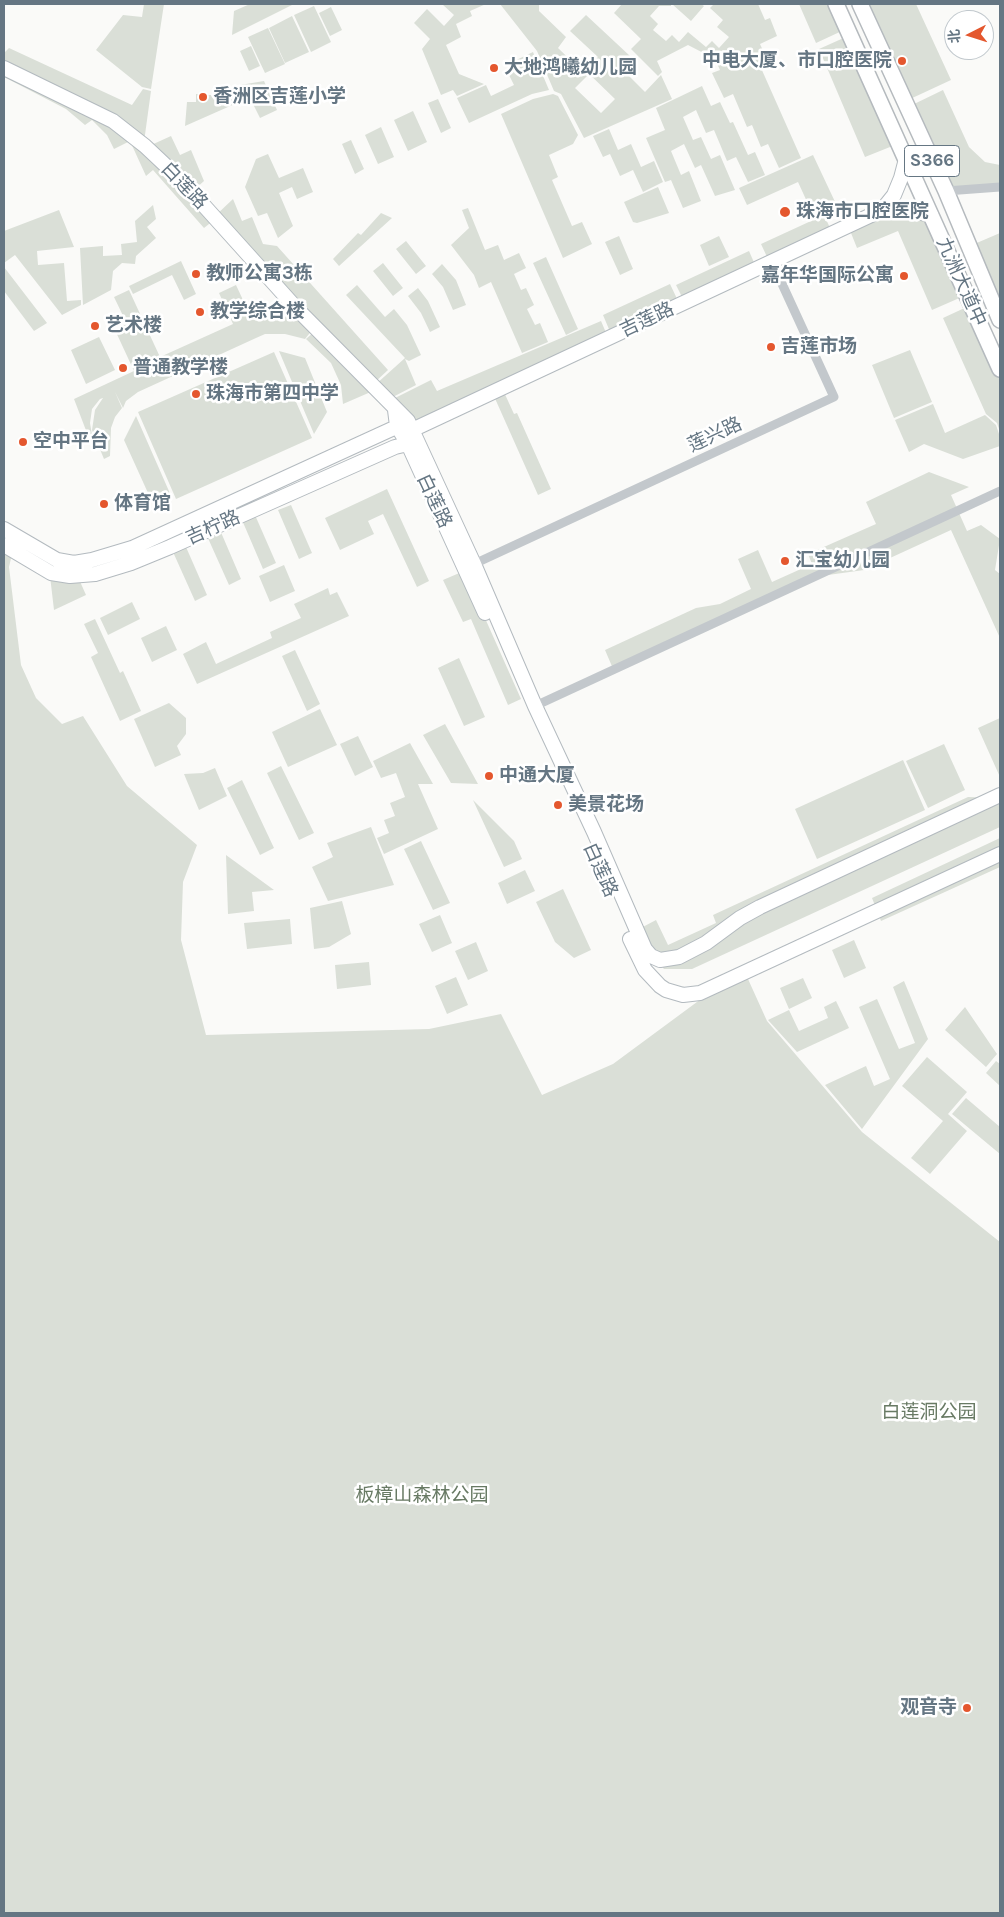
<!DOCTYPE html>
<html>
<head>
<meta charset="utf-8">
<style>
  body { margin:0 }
  #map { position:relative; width:1004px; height:1917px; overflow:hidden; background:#fafaf8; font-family:Karla,"Noto Sans SC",sans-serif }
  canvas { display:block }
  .frame { position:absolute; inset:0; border:5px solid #657683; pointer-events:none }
  .north { position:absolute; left:944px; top:10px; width:50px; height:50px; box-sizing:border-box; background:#fff; border:1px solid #c1c8cd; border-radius:50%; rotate:265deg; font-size:14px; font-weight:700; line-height:20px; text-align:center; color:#657683 }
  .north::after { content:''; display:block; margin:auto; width:18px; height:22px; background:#e4572e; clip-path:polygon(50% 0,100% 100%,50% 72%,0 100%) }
</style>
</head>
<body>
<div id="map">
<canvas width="1004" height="1917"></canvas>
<div class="frame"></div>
<div class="north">北</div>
</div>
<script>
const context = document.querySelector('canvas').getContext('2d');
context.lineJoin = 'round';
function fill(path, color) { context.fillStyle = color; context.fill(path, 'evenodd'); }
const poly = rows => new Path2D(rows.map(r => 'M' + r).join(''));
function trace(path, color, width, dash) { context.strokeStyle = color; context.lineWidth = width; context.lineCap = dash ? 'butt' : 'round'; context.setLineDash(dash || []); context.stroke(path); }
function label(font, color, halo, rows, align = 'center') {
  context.font = font + ' Karla,"Noto Sans SC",sans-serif'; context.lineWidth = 5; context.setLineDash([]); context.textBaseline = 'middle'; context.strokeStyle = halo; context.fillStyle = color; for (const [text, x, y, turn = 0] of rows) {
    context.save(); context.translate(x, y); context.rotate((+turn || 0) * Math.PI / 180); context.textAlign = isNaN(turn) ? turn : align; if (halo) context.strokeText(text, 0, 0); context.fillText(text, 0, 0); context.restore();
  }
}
fill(poly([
  [144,4,164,4,151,89,142,87,96,50,123,15,142,17],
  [250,4,294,4,232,35,234,11],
  [442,4,486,4,470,11,472,16,456,24,461,37,446,45,459,74,484,84,457,96,453,90,441,95,422,49,430,39,414,23,427,9,444,26,454,15],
  [500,4,539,4,539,11,566,37,558,48,587,76,575,88,601,113,615,99,585,70,598,57,570,31,586,15,630,56,620,67,645,92,661,75,672,99,584,138,561,94,554,91,537,51],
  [622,4,671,4,671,6,659,6,650,16,658,24,653,30,666,41,672,35,679,42,688,32,706,47,712,41,719,48,729,37,717,27,723,20,710,8,714,4,758,4,765,20,770,18,777,36,760,44,769,64,761,68,801,158,779,168,768,144,761,147,752,125,747,127,733,94,724,98,712,73,720,70,715,59,688,45,657,61,662,72,658,76,631,49,641,39,614,13],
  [672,4,701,4,704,6,691,21],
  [799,4,833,4,844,30,816,43],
  [863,4,916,4,951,80,908,100],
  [314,6,331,42,311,52,294,15],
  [331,7,342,30,330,36,319,13],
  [292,16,309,52,285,63,269,28],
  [268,28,285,64,265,73,248,37],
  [848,36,895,145,865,157,819,49],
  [251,46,260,66,249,71,240,51],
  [9,48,132,105,143,89,151,91,144,142,4,64,4,53],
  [533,52,549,90,532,94,469,123,457,98,486,85,491,96,514,85,507,71,510,63],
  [4,69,113,122,214,220,204,228,153,170,146,176,130,141,114,149,107,135,92,120,85,125,66,109,4,77],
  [264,81,277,110,260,118,250,98,240,102,240,85],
  [702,86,711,106,720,102,730,123,733,122,748,155,755,152,765,175,748,182,736,157,727,161,714,130,706,133,696,110,683,117,693,140,701,137,711,159,720,155,735,190,715,196,701,165,695,168,684,144,671,151,681,175,689,171,701,201,683,208,671,180,665,182,646,138,665,130,656,108],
  [943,90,969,147,985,162,1000,165,1000,184,947,187,910,106],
  [196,94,238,97,237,103,185,126,187,102,196,102],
  [553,94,558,96,578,135,573,144,549,155,558,177,552,180,572,226,582,222,592,244,563,258,501,114,533,99],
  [438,99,451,128,441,133,428,103],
  [413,111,427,142,408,151,394,120],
  [381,127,394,157,378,164,365,135],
  [609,129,618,150,631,144,641,167,654,161,663,182,643,192,633,170,620,176,610,154,603,157,593,136],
  [171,136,180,155,191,150,204,181,194,190,149,146],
  [351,140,364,169,355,174,342,144],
  [268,154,279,178,303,168,313,192,297,199,292,187,279,193,293,226,278,238,267,213,258,216,245,187,256,159],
  [813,155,837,206,814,217,798,182,747,205,739,188],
  [658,187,669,213,637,223,633,222,624,202],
  [233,199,242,221,252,217,263,244,277,246,388,370,374,383,215,216],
  [153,205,156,219,147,227,156,238,136,256,135,264,122,263,113,271,111,290,83,305,80,248,103,246,103,256,122,255,121,244,137,242,135,221],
  [468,208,485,250,498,245,504,260,519,253,526,268,514,274,521,290,526,288,534,305,527,309,535,325,540,323,548,342,522,353,491,282,479,288,474,275,451,245,469,228,462,210],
  [59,210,74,247,37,251,38,265,64,263,67,301,81,300,81,305,62,315,15,255,4,263,4,231],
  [381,213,392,218,339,266,333,259,358,233,361,235],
  [883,213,930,218,964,296,932,310,898,231,857,248,849,228],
  [824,215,831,230,768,259,761,244],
  [1000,233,1000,308,972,245],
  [619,236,633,269,620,275,605,242],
  [719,236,729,257,709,266,700,245],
  [406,241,426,266,416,274,396,249],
  [749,251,756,267,684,301,676,285],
  [546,257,578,329,566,335,533,263],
  [181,261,196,294,184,300,172,275,133,294,129,286],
  [383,263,403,288,393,296,373,271],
  [442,264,456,280,466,305,453,310,443,287,432,274],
  [4,267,47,323,34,331,4,291],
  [670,284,679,303,611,334,603,315],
  [236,285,250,315,284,300,313,329,305,339,285,334,265,334,256,338,138,392,126,401,123,408,115,392,122,408,115,417,111,428,110,456,104,459,92,430,95,410,103,398,100,399,92,409,90,423,92,435,87,433,74,399,134,371,115,330,127,324,114,297,129,290,160,357,233,324,219,293],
  [357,285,385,317,394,309,407,325,421,355,409,361,405,359,416,385,389,399,375,385,405,358,346,295],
  [418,288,428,301,440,327,430,332,421,313,408,296],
  [971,305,1000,371,1000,432,997,423,986,414,943,318],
  [601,321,607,335,413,428,389,401,431,380,437,391],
  [315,331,373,391,343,404,341,385,331,363,306,339],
  [99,337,115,370,86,384,71,350],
  [910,350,932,402,894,418,872,365],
  [279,351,305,358,327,412,314,434],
  [274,352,312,438,176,499,138,412],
  [503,390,514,414,517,413,551,489,538,495,493,394],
  [933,404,945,433,985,415,996,425,1000,437,1000,446,963,459,924,444,909,452,895,420],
  [136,416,172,498,148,493,124,440],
  [929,472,969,487,951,495,967,531,981,525,1000,539,995,570,1000,574,1000,638,951,530,864,570,828,575,817,550,876,524,866,502],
  [387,489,429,581,417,587,383,514,368,521,374,534,340,550,325,518],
  [291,505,312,553,299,559,278,510],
  [255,515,276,563,263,569,242,520],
  [4,529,16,537,9,567,21,665,36,698,62,724,83,716,127,786,197,845,183,882,181,940,206,1035,429,1029,501,1014,542,1095,613,1064,743,968,767,1021,862,1132,1000,1242,1000,1913,4,1913],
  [220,530,241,579,229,585,207,536],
  [186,547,207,595,195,601,173,552],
  [758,550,772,582,812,564,808,554,815,551,825,575,614,671,605,650,696,608,720,604,751,589,738,559],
  [284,565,295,591,270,602,259,576],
  [464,571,521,699,508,705,471,619,463,622,443,580],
  [50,576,78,577,86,595,54,610],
  [328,588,330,595,337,592,349,616,197,684,183,654,206,642,216,664,272,638,270,632,301,618,294,604],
  [132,602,140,619,108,635,100,618],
  [95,619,120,673,123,671,141,711,120,721,91,657,98,653,84,624],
  [166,626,177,650,152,662,141,638],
  [295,650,320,704,307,711,282,656],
  [459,658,485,717,464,726,438,668],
  [169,703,186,718,186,734,177,746,181,755,155,767,134,719],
  [320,709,337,745,288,767,272,732],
  [1000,718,1000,777,978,728],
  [445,724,478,784,451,783,423,735],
  [358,736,373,767,355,776,340,744],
  [410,743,433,784,418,784,438,829,384,854,377,838,389,833,384,820,395,816,390,803,405,797,396,773,381,778,373,761],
  [944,744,965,790,928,808,906,761],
  [903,760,925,810,817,859,795,809],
  [281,766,314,833,299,840,267,773],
  [215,768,227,796,199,810,184,774,203,773],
  [242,780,274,848,260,855,227,788],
  [968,797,1000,798,1000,827,692,969,664,969,648,951,639,929,656,920,668,945,716,923,713,915],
  [473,800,514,841,522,859,504,867],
  [371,827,394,885,328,901,312,867,333,857,327,843],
  [1000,838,1000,867,881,921,872,898],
  [421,841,450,903,433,910,404,849],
  [226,855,274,890,252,892,254,911,228,914],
  [525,870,535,891,507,904,498,883],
  [563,889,591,950,574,958,555,942,536,902],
  [342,901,351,934,329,947,314,949,310,908],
  [440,915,452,943,432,952,419,924],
  [290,919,292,944,247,949,244,923],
  [854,940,866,968,844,978,832,950],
  [476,942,488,971,468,980,455,951],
  [369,962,371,985,337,989,335,965],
  [456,977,468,1005,447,1014,435,986],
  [803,978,812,998,789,1009,780,988],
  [904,981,928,1039,862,1129,825,1085,866,1066,874,1086,890,1079,859,1007,877,999,899,1049,915,1043,893,987],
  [836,1001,849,1028,797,1052,768,1020,789,1010,799,1031,828,1018,824,1007],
  [965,1007,997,1054,986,1067,945,1030],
  [927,1057,967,1092,948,1114,967,1131,930,1174,911,1158,943,1121,902,1086],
  [996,1061,1000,1064,1000,1086,986,1073],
  [966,1098,1000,1127,1000,1154,952,1114]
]), '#dadfd7');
const secondary = poly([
  [4,68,113,121,145,146,180,179,297,309,408,421,474,564,535,706,594,832,645,949,651,956,660,960,679,957,706,943,740,918,760,907,1000,795],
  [882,210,894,195,901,178,906,159],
  [395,410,397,426,408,444,485,613],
  [412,430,882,210,905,210,931,215],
  [4,529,57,560,74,563,92,560,132,548,405,423],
  [4,545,51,573,70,576,95,574,131,563,170,547,395,447,408,444],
  [630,939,645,970,660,986,666,990,683,995,700,993,1000,854]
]);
const primary = poly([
  [836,4,1000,369],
  [860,4,946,191,1000,320]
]);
trace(secondary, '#b3babf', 16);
trace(primary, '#b5babe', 18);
trace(poly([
  [946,191,1000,187],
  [474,564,834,397,772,262],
  [535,706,1000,491]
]), '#c3c8cc', 9);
trace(secondary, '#fff', 14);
trace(primary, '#fff', 15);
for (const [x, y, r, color] of [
  [902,61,5,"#e4572e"],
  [494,68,5,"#e4572e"],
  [203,97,5,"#e4572e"],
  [785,212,6,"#e4572e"],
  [196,274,5,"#e4572e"],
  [904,276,5,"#e4572e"],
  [200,312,5,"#e4572e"],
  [95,326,5,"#e4572e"],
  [771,347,5,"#e4572e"],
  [123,368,5,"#e4572e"],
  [196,394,5,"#e4572e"],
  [23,442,5,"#e4572e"],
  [104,504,5,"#e4572e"],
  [785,561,5,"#e4572e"],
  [489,776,5,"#e4572e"],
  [558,805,5,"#e4572e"],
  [967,1708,5,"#e4572e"]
]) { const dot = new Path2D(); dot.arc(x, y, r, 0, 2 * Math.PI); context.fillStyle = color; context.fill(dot); trace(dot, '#fff', 2); }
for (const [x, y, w] of [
  [932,161,55]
]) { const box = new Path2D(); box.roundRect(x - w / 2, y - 15.5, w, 31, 4); context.fillStyle = '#fff'; context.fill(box); trace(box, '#657683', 1); }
label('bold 18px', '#657683', null, [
  ["S366",932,161]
]);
label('bold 19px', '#657683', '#fff', [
  ["中电大厦、市口腔医院",892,61,"right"],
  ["大地鸿曦幼儿园",504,68],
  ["香洲区吉莲小学",213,97],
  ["珠海市口腔医院",796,212],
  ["教师公寓3栋",206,274],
  ["嘉年华国际公寓",894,276,"right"],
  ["教学综合楼",210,312],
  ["艺术楼",105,326],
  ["吉莲市场",781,347],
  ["普通教学楼",133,368],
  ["珠海市第四中学",206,394],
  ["空中平台",33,442],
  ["体育馆",114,504],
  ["汇宝幼儿园",795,561],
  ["中通大厦",499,776],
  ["美景花场",568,805],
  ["观音寺",957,1708,"right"]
], 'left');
label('19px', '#657683', '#fff', [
  ["白莲路",184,186,46],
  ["九洲大道中",961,282,66],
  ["吉莲路",647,320,-25],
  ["莲兴路",715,435,-25],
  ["白莲路",434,501,65],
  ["吉柠路",213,528,-24],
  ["白莲路",600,870,66]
]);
label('19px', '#687a64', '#fff', [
  ["白莲洞公园",929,1413],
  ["板樟山森林公园",422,1496]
]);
</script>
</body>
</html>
